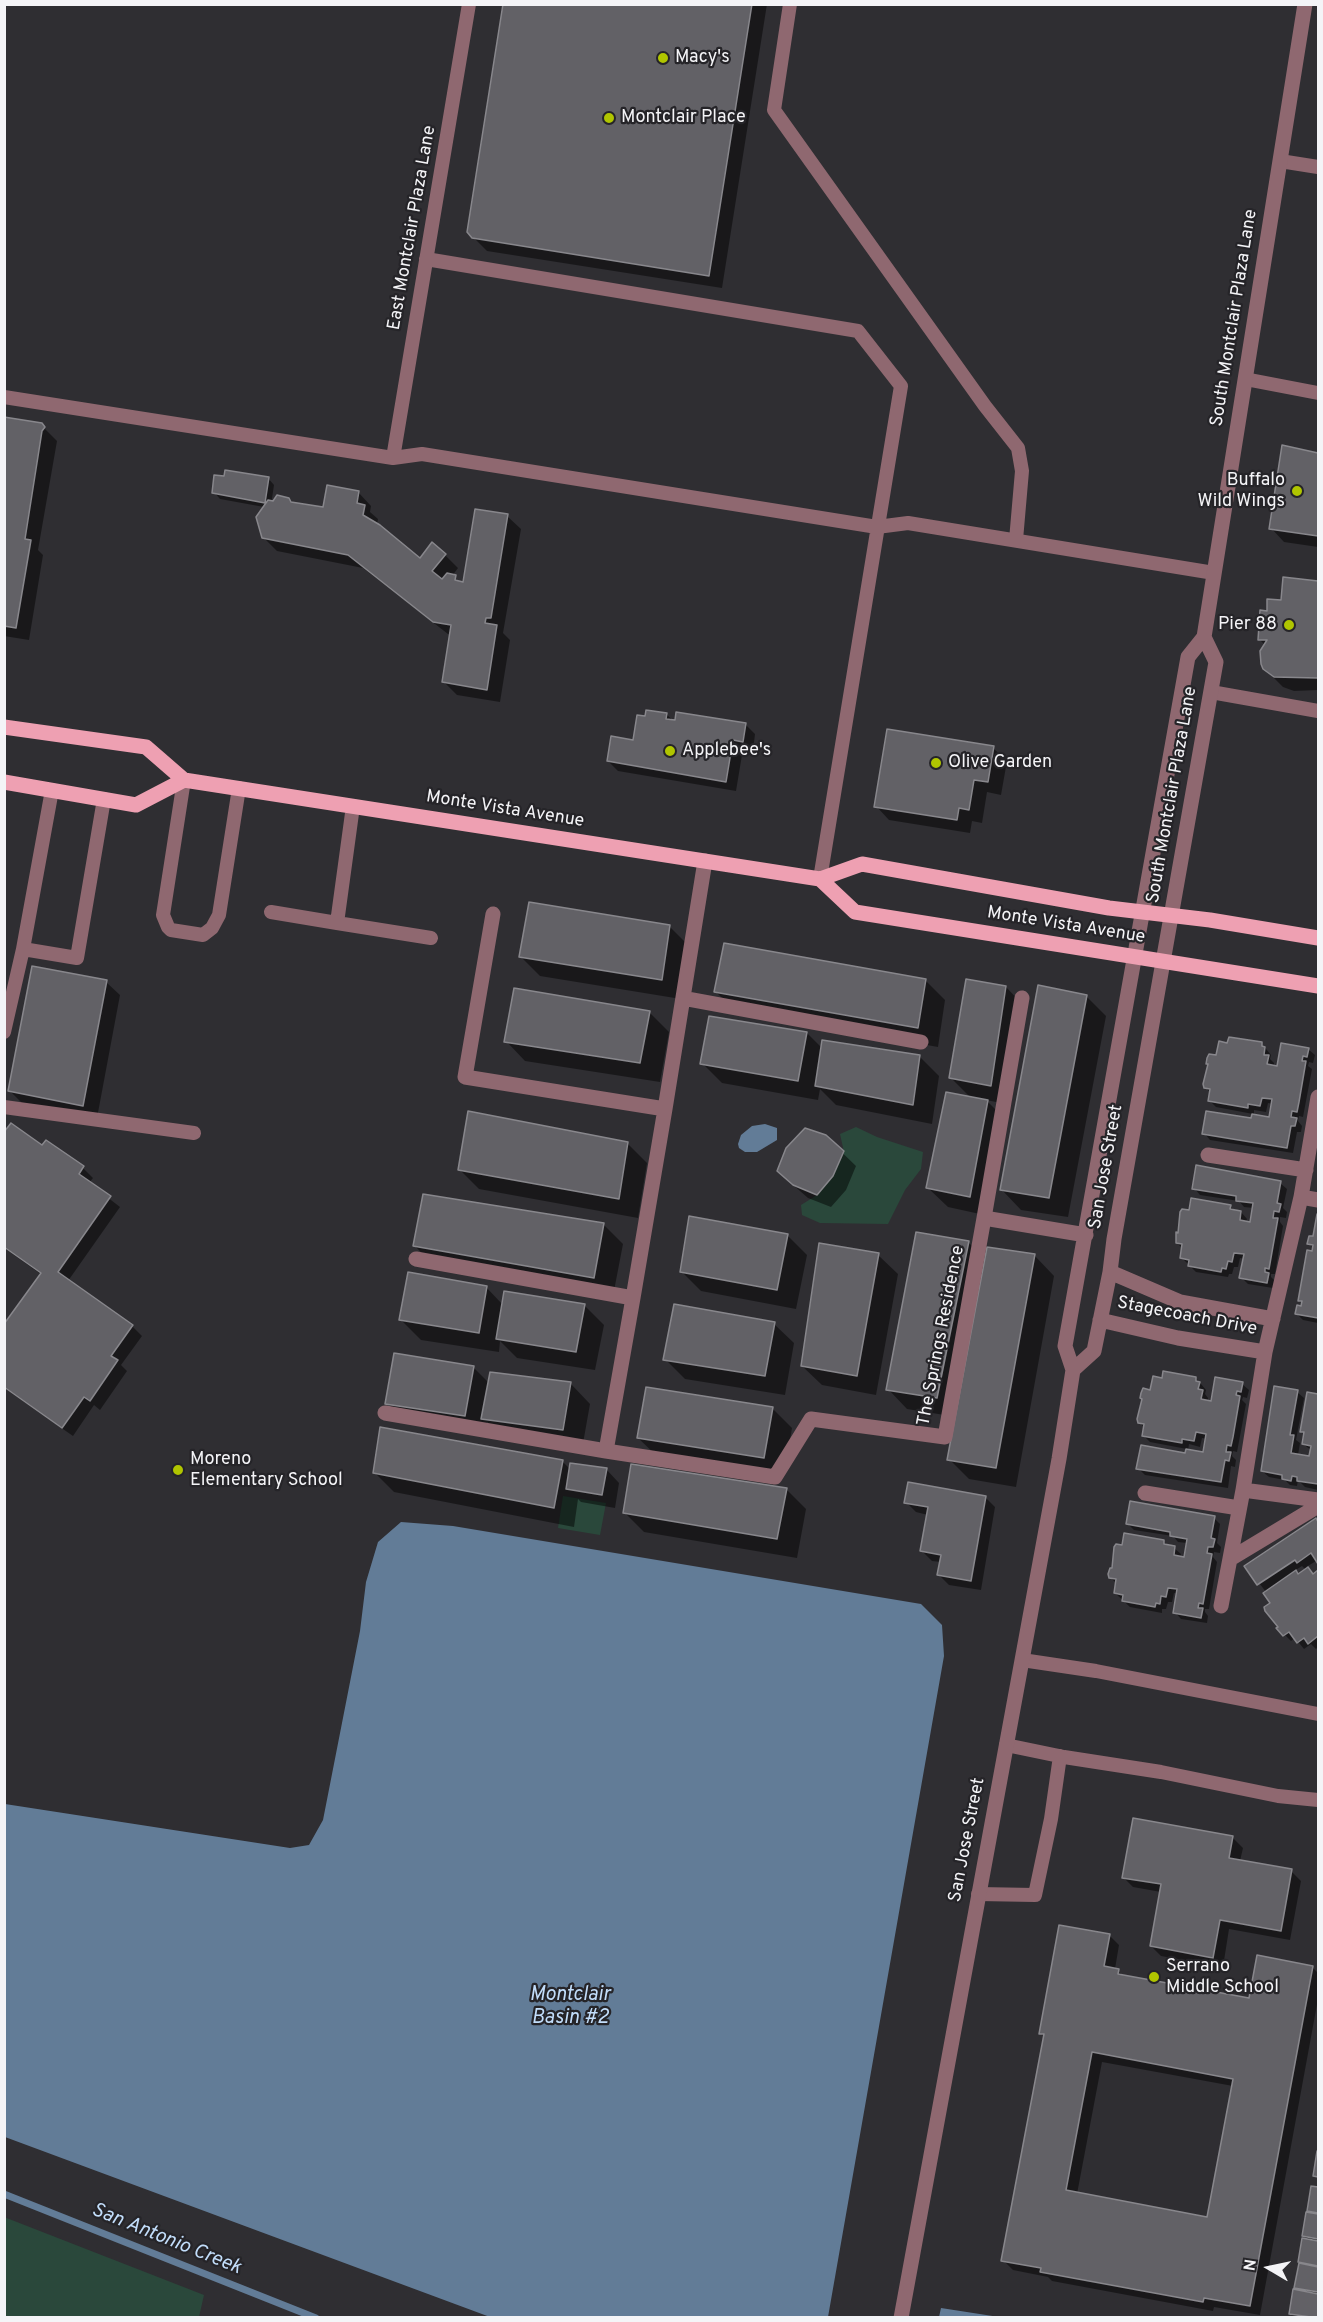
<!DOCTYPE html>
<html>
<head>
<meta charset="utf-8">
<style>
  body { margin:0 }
  #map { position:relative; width:1323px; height:2322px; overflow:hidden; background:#2f2e32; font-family:Overpass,sans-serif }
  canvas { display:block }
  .frame { position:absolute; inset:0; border:6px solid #f4f4f7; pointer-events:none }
  .north { position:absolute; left:1239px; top:2238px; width:60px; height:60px; -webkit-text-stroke:4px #252428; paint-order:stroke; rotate:279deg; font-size:16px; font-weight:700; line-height:24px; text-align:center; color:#f4f4f7 }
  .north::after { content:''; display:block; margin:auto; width:21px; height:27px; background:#f4f4f7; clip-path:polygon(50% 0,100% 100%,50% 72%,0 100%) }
</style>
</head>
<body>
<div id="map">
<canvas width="1323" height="2322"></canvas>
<div class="frame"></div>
<div class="north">N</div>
</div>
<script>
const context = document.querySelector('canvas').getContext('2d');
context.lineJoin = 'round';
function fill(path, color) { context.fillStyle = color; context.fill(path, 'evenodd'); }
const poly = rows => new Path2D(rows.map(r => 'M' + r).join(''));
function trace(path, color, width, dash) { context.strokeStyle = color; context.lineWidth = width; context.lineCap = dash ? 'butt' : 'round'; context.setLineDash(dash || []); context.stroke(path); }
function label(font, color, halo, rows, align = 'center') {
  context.font = font + ' Overpass,sans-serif'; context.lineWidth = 4.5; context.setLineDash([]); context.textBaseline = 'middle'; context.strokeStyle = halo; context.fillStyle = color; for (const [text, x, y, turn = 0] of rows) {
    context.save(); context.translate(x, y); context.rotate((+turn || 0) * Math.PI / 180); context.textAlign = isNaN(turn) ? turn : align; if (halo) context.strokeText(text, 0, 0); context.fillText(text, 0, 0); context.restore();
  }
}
fill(poly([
  [856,1127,877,1137,923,1152,921,1169,905,1190,888,1224,820,1223,802,1215,801,1205,817,1195,833,1176,844,1152,840,1134],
  [563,1496,606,1503,600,1535,558,1528],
  [4,2217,204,2295,199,2317,5,2317]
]), '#2a483b');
fill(poly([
  [765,1124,777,1128,777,1140,757,1152,745,1152,739,1148,738,1144,741,1135,752,1126],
  [401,1522,453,1526,921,1604,942,1625,944,1656,828,2317,490,2317,5,2137,5,1804,290,1848,309,1845,323,1820,360,1631,366,1582,378,1542],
  [941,2308,999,2317,939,2317]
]), '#627c97');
fill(poly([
  [504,4,767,4,722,288,487,251,468,232],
  [4,419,41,425,57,441,38,550,43,555,29,640,4,636],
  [1307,453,1318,455,1318,547,1284,542,1271,528],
  [268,478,274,485,271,505,293,504,324,509,358,492,371,506,370,512,378,519,377,525,420,560,445,555,458,568,452,576,464,585,507,516,521,529,503,633,510,640,500,702,457,695,444,682,451,635,448,634,363,568,277,551,263,537,264,507,220,499,214,492],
  [1284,579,1318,583,1318,690,1294,691,1283,687,1269,673,1265,645,1259,639,1268,612,1282,601],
  [666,714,676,723,745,724,755,734,753,751,743,749,736,791,618,771,608,761,635,741,647,718],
  [993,748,1007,761,1001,795,987,792,982,823,972,821,970,833,889,820,876,806],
  [669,926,689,946,681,999,540,976,520,956],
  [925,980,945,1000,938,1047,735,1011,716,992],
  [106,982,120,995,97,1118,23,1104,10,1091],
  [1006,987,1025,1007,1011,1105,986,1100,1007,1121,989,1216,948,1207,928,1188,971,1098,951,1078],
  [1086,996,1106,1016,1068,1217,1021,1210,1002,1190],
  [649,1012,669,1032,660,1082,525,1061,506,1041],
  [807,1033,822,1048,919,1056,939,1076,932,1124,836,1105,820,1089,818,1100,722,1083,702,1063],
  [1262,1044,1271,1055,1270,1059,1274,1063,1274,1067,1278,1068,1308,1049,1315,1055,1313,1063,1309,1062,1308,1066,1312,1069,1303,1117,1299,1116,1298,1121,1302,1126,1301,1132,1297,1132,1293,1153,1210,1140,1204,1133,1252,1120,1253,1114,1216,1107,1210,1101,1211,1093,1205,1087,1217,1057],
  [1268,1103,1273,1104,1270,1119,1254,1116,1254,1110,1266,1112],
  [4,1135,43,1147,47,1142,83,1168,93,1178,89,1183,120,1207,68,1281,132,1326,142,1336,121,1365,127,1371,100,1410,94,1405,73,1436,4,1388,4,1327,42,1275,4,1248],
  [825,1136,856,1166,846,1190,831,1207,808,1198,792,1184],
  [627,1143,647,1163,638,1218,479,1189,459,1169],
  [1280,1183,1287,1189,1283,1208,1287,1212,1286,1218,1280,1217,1280,1222,1283,1226,1275,1274,1271,1274,1271,1277,1275,1281,1273,1288,1248,1284,1241,1277,1244,1259,1240,1258,1238,1267,1234,1267,1232,1274,1229,1274,1228,1277,1196,1272,1182,1258,1183,1249,1177,1243,1190,1212,1230,1206,1235,1211,1241,1212,1247,1219,1246,1222,1251,1223,1254,1208,1244,1207,1239,1201,1200,1195,1194,1188],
  [1318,1216,1318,1323,1303,1320,1297,1314,1302,1307,1303,1303,1300,1300,1314,1248,1309,1244,1314,1238],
  [603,1224,623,1244,613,1296,434,1266,415,1246],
  [787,1235,807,1255,796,1309,701,1291,681,1271],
  [968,1242,986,1260,988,1249,1035,1256,1054,1276,1016,1487,969,1479,949,1459,957,1417,907,1409,888,1389],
  [878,1255,898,1274,876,1395,822,1385,802,1366],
  [486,1287,503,1305,584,1305,604,1325,595,1370,517,1358,500,1341,499,1352,421,1340,401,1320],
  [774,1324,794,1343,785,1395,685,1379,665,1359],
  [473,1367,489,1383,571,1384,590,1404,582,1449,503,1438,487,1422,485,1435,407,1423,387,1403],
  [1196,1378,1206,1390,1205,1394,1208,1398,1208,1402,1212,1402,1242,1384,1249,1390,1247,1398,1243,1397,1242,1400,1246,1404,1237,1452,1233,1451,1232,1456,1236,1460,1235,1467,1231,1466,1228,1488,1145,1475,1138,1468,1186,1455,1187,1449,1150,1442,1144,1436,1145,1428,1139,1422,1151,1391,1163,1379],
  [1202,1438,1207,1439,1204,1454,1188,1451,1189,1444,1200,1447],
  [1297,1392,1304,1398,1296,1440,1300,1443,1298,1455,1310,1457,1311,1450,1303,1444,1305,1435,1302,1431,1308,1394,1318,1395,1318,1490,1305,1487,1298,1480,1297,1486,1290,1485,1285,1480,1269,1477,1262,1471],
  [772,1408,792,1428,784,1477,658,1457,638,1438],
  [562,1461,571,1470,606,1469,619,1483,615,1508,581,1502,578,1499,574,1527,394,1492,374,1472],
  [786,1489,806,1509,797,1558,644,1532,625,1513],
  [985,1497,995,1507,981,1590,949,1585,939,1575,941,1562,932,1561,922,1551,928,1515,916,1512,906,1502],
  [1214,1518,1220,1524,1217,1543,1221,1547,1220,1553,1214,1552,1213,1557,1217,1562,1209,1609,1205,1609,1205,1612,1208,1616,1207,1623,1181,1619,1175,1612,1178,1594,1174,1593,1172,1602,1168,1602,1166,1609,1162,1609,1162,1613,1130,1607,1115,1593,1117,1584,1111,1578,1163,1541,1169,1546,1174,1548,1181,1554,1180,1558,1185,1558,1187,1543,1178,1542,1173,1536,1134,1530,1127,1523],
  [1316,1520,1318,1523,1318,1561,1318,1560,1306,1567,1314,1575,1318,1572,1318,1647,1316,1649,1311,1644,1304,1649,1295,1638,1291,1641,1278,1628,1272,1603,1266,1592,1246,1566],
  [1302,1566,1306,1570,1299,1575,1294,1571],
  [1233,1838,1243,1848,1240,1861,1291,1871,1301,1881,1290,1940,1229,1929,1223,1967,1161,1956,1151,1946,1161,1892,1133,1887,1123,1877],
  [1109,1935,1119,1945,1115,1969,1125,1977,1250,2000,1312,1967,1318,1973,1318,1999,1260,2315,1214,2307,1213,2311,1052,2281,1048,2277,1013,2270,1003,2260,1045,2037,1041,2033],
  [1102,2062,1233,2086,1208,2218,1077,2194],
  [1313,2188,1318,2189,1318,2318,1294,2318,1290,2314,1301,2292,1296,2288,1304,2239,1308,2240,1303,2236,1313,2214,1309,2210]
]), '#0007');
trace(poly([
  [4,2194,316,2318]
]), '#627c97', 7);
const building = poly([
  [503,4,752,4,709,276,472,238,467,232,503,4],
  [4,417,42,423,45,427,42,431,25,539,31,540,16,628,4,626,4,417],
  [1282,445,1318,453,1318,536,1269,529,1282,445],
  [225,470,269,477,265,503,212,493,214,475,224,476,225,470],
  [327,485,359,491,357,503,365,505,363,515,380,525,420,558,432,542,446,554,432,571,442,579,447,573,456,575,455,580,463,582,475,509,508,514,491,618,486,618,485,623,497,625,487,690,442,682,451,625,433,622,348,555,262,538,256,517,268,500,273,501,277,495,289,498,291,502,323,507,327,485],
  [1283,577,1318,581,1318,678,1274,677,1263,669,1261,664,1260,651,1267,640,1258,640,1260,610,1267,611,1267,599,1281,600,1283,577],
  [646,710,667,713,666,719,675,720,676,712,746,723,743,742,733,740,726,782,607,761,611,736,633,740,637,715,645,716,646,710],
  [887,729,994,746,988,782,974,780,969,810,959,808,957,820,874,807,887,729],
  [529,902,670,925,662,980,519,957,529,902],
  [724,943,926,979,918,1028,714,992,724,943],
  [32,966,107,980,83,1106,8,1091,32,966],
  [966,979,1006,986,991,1086,949,1078,966,979],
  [1038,985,1087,995,1049,1198,1000,1190,1038,985],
  [514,988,650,1011,640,1063,504,1042,514,988],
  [709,1016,807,1032,798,1081,700,1064,709,1016],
  [1229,1037,1262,1042,1262,1046,1265,1047,1264,1055,1269,1055,1267,1064,1277,1066,1281,1043,1309,1048,1307,1057,1303,1056,1302,1061,1306,1061,1299,1102,1297,1112,1292,1111,1291,1117,1297,1118,1295,1126,1291,1126,1287,1148,1202,1134,1206,1111,1251,1118,1252,1114,1269,1117,1272,1099,1262,1098,1260,1106,1248,1104,1248,1108,1208,1101,1210,1089,1204,1088,1203,1084,1208,1064,1206,1064,1207,1058,1209,1054,1216,1055,1219,1041,1227,1043,1229,1037],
  [822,1040,920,1055,913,1105,815,1086,822,1040],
  [946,1092,988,1100,970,1197,926,1188,946,1092],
  [468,1111,628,1142,619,1199,458,1170,468,1111],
  [11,1123,42,1145,46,1140,84,1166,79,1174,111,1196,58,1272,133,1325,111,1356,118,1360,90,1401,84,1397,62,1428,4,1387,4,1324,41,1273,4,1247,4,1132,11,1123],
  [805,1128,826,1135,844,1151,833,1176,817,1195,793,1185,777,1171,786,1148,805,1128],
  [1196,1165,1281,1181,1277,1203,1281,1204,1279,1212,1274,1211,1273,1218,1278,1218,1269,1269,1265,1268,1265,1272,1269,1273,1267,1283,1239,1278,1244,1254,1234,1253,1232,1262,1228,1261,1226,1269,1222,1268,1221,1272,1188,1266,1189,1260,1180,1258,1182,1244,1176,1243,1176,1232,1178,1233,1180,1212,1182,1209,1189,1210,1191,1198,1231,1205,1230,1209,1241,1211,1240,1220,1250,1222,1253,1203,1236,1201,1236,1196,1192,1189,1196,1165],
  [423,1194,604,1223,594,1278,413,1246,423,1194],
  [1317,1214,1318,1215,1318,1318,1295,1314,1297,1305,1301,1306,1302,1301,1298,1301,1307,1250,1312,1251,1313,1245,1307,1244,1309,1236,1313,1236,1317,1214],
  [689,1216,788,1234,777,1290,680,1272,689,1216],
  [916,1232,969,1241,937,1398,886,1390,916,1232],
  [819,1243,879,1253,857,1376,801,1366,819,1243],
  [987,1247,1035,1254,996,1468,947,1460,987,1247],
  [408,1272,487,1286,479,1333,399,1320,408,1272],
  [504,1291,585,1304,576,1352,496,1339,504,1291],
  [674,1304,775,1322,765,1376,663,1360,674,1304],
  [394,1353,474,1366,465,1416,385,1404,394,1353],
  [1163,1371,1196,1377,1196,1381,1200,1382,1198,1389,1203,1390,1201,1399,1211,1401,1215,1377,1243,1382,1241,1392,1237,1391,1236,1395,1240,1396,1233,1437,1231,1446,1227,1445,1226,1452,1231,1452,1229,1461,1225,1460,1221,1482,1136,1469,1141,1445,1185,1453,1186,1449,1203,1452,1206,1434,1196,1432,1194,1441,1182,1439,1182,1443,1142,1436,1144,1424,1138,1423,1137,1419,1142,1399,1140,1398,1141,1393,1143,1388,1150,1390,1153,1376,1162,1378,1163,1371],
  [490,1372,571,1382,563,1430,481,1419,490,1372],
  [1274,1386,1298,1390,1290,1435,1294,1435,1291,1453,1309,1456,1311,1446,1302,1444,1304,1432,1300,1432,1307,1392,1318,1394,1318,1484,1297,1481,1297,1477,1292,1476,1291,1481,1282,1479,1282,1475,1261,1471,1274,1386],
  [646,1387,773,1407,764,1458,637,1438,646,1387],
  [380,1427,563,1460,554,1508,373,1473,380,1427],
  [570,1463,607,1468,602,1495,566,1489,570,1463],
  [631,1464,787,1488,777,1539,623,1513,631,1464],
  [908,1482,986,1496,971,1581,937,1575,941,1555,920,1551,928,1507,904,1503,908,1482],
  [1130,1501,1215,1516,1211,1538,1215,1539,1213,1547,1208,1547,1207,1553,1212,1554,1203,1604,1199,1603,1198,1608,1203,1608,1201,1618,1173,1613,1177,1589,1168,1588,1166,1597,1161,1596,1160,1604,1156,1603,1155,1607,1122,1601,1123,1595,1114,1593,1116,1579,1109,1578,1108,1574,1110,1568,1112,1568,1114,1547,1116,1544,1122,1545,1124,1533,1164,1540,1164,1544,1175,1546,1174,1555,1184,1557,1187,1539,1170,1536,1170,1532,1126,1524,1130,1501],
  [1316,1518,1318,1522,1318,1564,1311,1553,1297,1563,1295,1560,1257,1585,1244,1566,1316,1518],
  [1308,1567,1313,1574,1318,1570,1318,1636,1308,1644,1304,1638,1297,1643,1289,1632,1283,1636,1276,1628,1278,1627,1265,1611,1264,1607,1270,1603,1263,1593,1296,1570,1298,1574,1308,1567],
  [1133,1818,1233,1836,1229,1858,1292,1869,1281,1931,1220,1920,1213,1958,1150,1946,1161,1884,1122,1878,1133,1818],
  [1059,1925,1110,1934,1104,1966,1119,1969,1118,1974,1249,1998,1257,1955,1313,1966,1250,2306,1204,2298,1203,2302,1040,2272,1041,2268,1001,2261,1044,2034,1039,2034,1059,1925],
  [1092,2052,1233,2079,1207,2217,1066,2190,1092,2052],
  [1317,2151,1318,2151,1318,2177,1313,2176,1317,2151],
  [1311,2186,1318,2187,1318,2213,1307,2211,1311,2186],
  [1306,2212,1318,2214,1318,2239,1302,2236,1306,2212],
  [1302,2238,1318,2241,1318,2266,1298,2262,1302,2238],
  [1299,2263,1318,2267,1318,2292,1294,2288,1299,2263],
  [1293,2289,1318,2294,1318,2318,1289,2314,1293,2289]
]);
fill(building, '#626166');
trace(building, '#88878c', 1.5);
trace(poly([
  [790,4,774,110,985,406,1018,448,1022,471,1016,540],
  [1280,161,1318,167],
  [426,259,858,331,901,386,820,879],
  [1245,379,1318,393],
  [4,397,393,458,422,454,877,527,908,523,1214,573],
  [393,458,469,4],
  [1211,692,1318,711],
  [184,780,163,915,168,927,171,930,203,935,212,928,219,915,239,788],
  [52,790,23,949,77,958,104,799],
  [271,912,337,923,353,806],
  [337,923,431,938],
  [4,1032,23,949],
  [4,1107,194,1133],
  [1022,1660,1096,1671,1318,1714],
  [1006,1745,1064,1757,1161,1772,1278,1796,1318,1800],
  [978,1894,1035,1895,1051,1819,1060,1756]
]), '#8f6870', 14);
trace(poly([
  [493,914,465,1077,665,1109,705,861],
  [683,998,921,1042],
  [1022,998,984,1218,1086,1235],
  [1318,1097,1301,1197,1265,1352,1243,1490,1318,1500],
  [1208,1155,1306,1170],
  [1301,1197,1318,1200],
  [416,1259,633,1298,665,1109],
  [1110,1272,1180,1302,1273,1319],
  [1100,1320,1178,1338,1265,1352],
  [1073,1370,1094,1351,1110,1272,1114,1239,1216,662,1204,637],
  [385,1413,606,1451,633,1298],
  [606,1451,775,1477,811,1419,945,1437,984,1218],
  [1145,1493,1239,1508],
  [1230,1559,1318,1506],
  [1221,1606,1243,1490],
  [901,2318,1059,1459,1073,1370,1065,1346,1188,657,1204,637,1305,4]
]), '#8f6870', 15);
trace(poly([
  [4,727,146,747,184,780,820,879,862,864,1109,908,1210,920,1318,938],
  [4,782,136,805,184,780],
  [820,879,855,912,1318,986]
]), '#eea0b2', 15);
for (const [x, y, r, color] of [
  [663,58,6,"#b0c500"],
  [609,118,6,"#b0c500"],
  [1297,491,6,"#b0c500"],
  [1289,625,6,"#b0c500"],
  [670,751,6,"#b0c500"],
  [936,763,6,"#b0c500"],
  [178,1470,6,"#b0c500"],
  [1154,1977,6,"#b0c500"]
]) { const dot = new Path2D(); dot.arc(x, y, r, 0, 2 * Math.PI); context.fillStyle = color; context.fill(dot); trace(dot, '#252428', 2); }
label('18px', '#f4f4f7', '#252428', [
  ["Macy's",675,58],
  ["Montclair Place",621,118],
  ["Buffalo",1285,481,"right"],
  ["Wild Wings",1285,502,"right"],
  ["Pier 88",1277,625,"right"],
  ["Applebee's",682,751],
  ["Olive Garden",948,763],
  ["Moreno",190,1460],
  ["Elementary School",190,1481],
  ["Serrano",1166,1967],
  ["Middle School",1166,1988]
], 'left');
label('18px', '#f4f4f7', '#252428', [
  ["East Montclair Plaza Lane",413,228,-80],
  ["South Montclair Plaza Lane",1235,318,-81],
  ["South Montclair Plaza Lane",1173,795,-80],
  ["Monte Vista Avenue",505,810,9],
  ["Monte Vista Avenue",1066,926,9],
  ["San Jose Street",1107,1167,-80],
  ["Stagecoach Drive",1187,1317,11],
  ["The Springs Residence",942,1336,-79],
  ["San Jose Street",968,1840,-79]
]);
label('italic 20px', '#c2ddfa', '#252428', [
  ["Montclair",570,1996],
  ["Basin #2",570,2019],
  ["San Antonio Creek",166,2240,22]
]);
</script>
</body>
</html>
